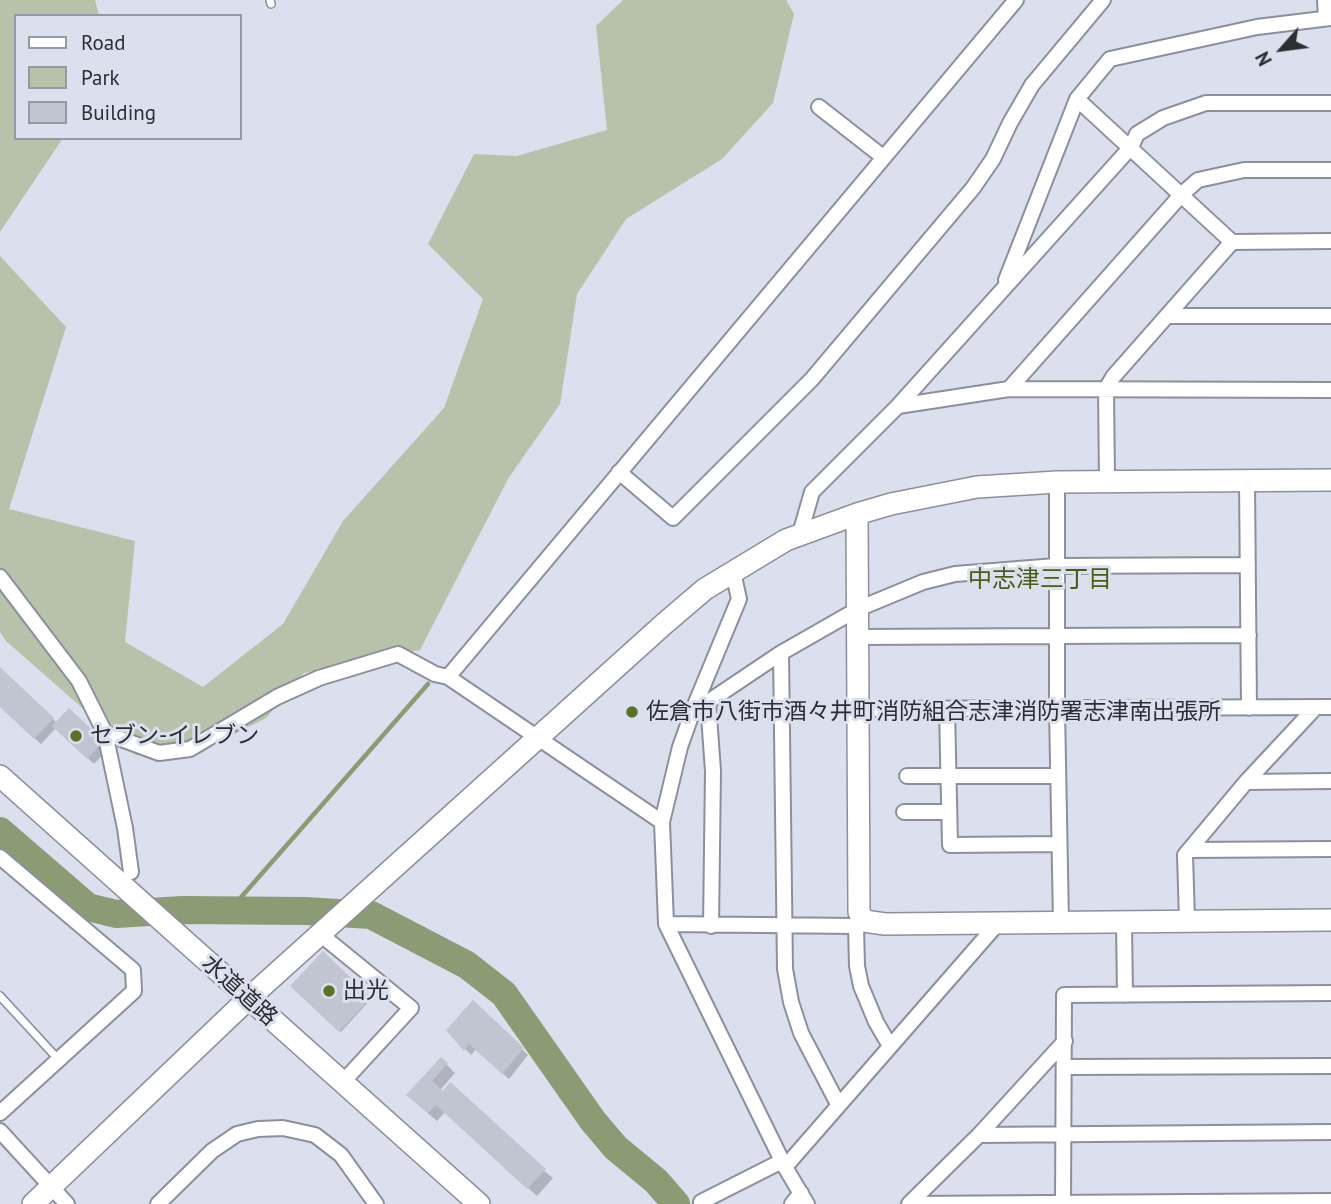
<!DOCTYPE html>
<html>
<head>
<meta charset="utf-8">
<style>
  body { margin:0 }
  #map { position:relative; width:1331px; height:1204px; overflow:hidden; background:#dcdfed; font-family:"PT Sans",sans-serif }
  canvas { display:block }
  .legend { position:absolute; left:14px; top:14px; width:228px; height:126px; box-sizing:border-box; background:#dcdfed; border:2px solid #9698a3; margin:0; padding:9px 12px; list-style:none; font-size:21px; color:#2d2e33 }
  .legend li { display:flex; align-items:center; gap:14px; height:35px }
  .legend b { width:35px; border:2px solid #9698a3 }
  .north { position:absolute; left:1247px; top:14px; width:70px; height:70px; -webkit-text-stroke:5px #dcdfed; paint-order:stroke; rotate:242deg; font-size:19px; font-weight:700; line-height:28px; text-align:center; color:#2d2e33 }
  .north::after { content:''; display:block; margin:auto; width:24px; height:32px; background:#2d2e33; clip-path:polygon(50% 0,100% 100%,50% 72%,0 100%) }
</style>
</head>
<body>
<div id="map">
<canvas width="1331" height="1204"></canvas>
<ul class="legend">
<li><b style="height:9px;background:#fff"></b>Road</li>
<li><b style="height:19px;background:#b8c2aa"></b>Park</li>
<li><b style="height:19px;background:#c1c4d1"></b>Building</li>
</ul>
<div class="north">N</div>
</div>
<script>
const context = document.querySelector('canvas').getContext('2d');
context.lineJoin = 'round';
function fill(path, color) { context.fillStyle = color; context.fill(path, 'evenodd'); }
const poly = rows => new Path2D(rows.map(r => 'M' + r).join(''));
function trace(path, color, width, dash) { context.strokeStyle = color; context.lineWidth = width; context.lineCap = dash ? 'butt' : 'round'; context.setLineDash(dash || []); context.stroke(path); }
function label(font, color, halo, rows, align = 'center') {
  context.font = font + ' "PT Sans","Noto Sans JP",sans-serif'; context.lineWidth = 6; context.setLineDash([]); context.textBaseline = 'middle'; context.strokeStyle = halo; context.fillStyle = color; for (const [text, x, y, turn = 0] of rows) {
    context.save(); context.translate(x, y); context.rotate((+turn || 0) * Math.PI / 180); context.textAlign = isNaN(turn) ? turn : align; if (halo) context.strokeText(text, 0, 0); context.fillText(text, 0, 0); context.restore();
  }
}
fill(poly([
  [0,0,95,0,99,16,16,16,16,138,63,138,0,232],
  [623,0,786,0,794,14,773,103,722,159,626,219,577,294,560,404,508,479,420,650,304,673,266,718,193,755,136,755,6,641,0,632,0,256,66,327,9,509,135,541,125,642,203,687,283,624,343,521,444,408,483,299,428,244,474,154,517,156,607,130,596,26]
]), '#b8c2aa');
fill(poly([
  [0,669,57,723,109,748,94,764,56,728,41,744,0,705],
  [323,954,371,999,341,1032,293,986],
  [473,1003,528,1055,509,1079,476,1049,471,1055,448,1030],
  [441,1059,455,1073,440,1090,553,1178,537,1196,445,1112,437,1121,417,1104]
]), '#0003');
trace(poly([
  [229,911,428,684]
]), '#8b9b74', 4.5);
trace(poly([
  [0,831,88,907,116,914,183,910,305,911,371,915,467,965,504,994,593,1121,616,1148,656,1181,676,1204]
]), '#8b9b74', 28);
fill(poly([
  [0,667,54,718,34,739,0,707],
  [69,708,104,741,87,759,52,726],
  [323,951,371,997,339,1032,290,986],
  [473,1000,524,1048,502,1074,469,1044,464,1051,446,1030],
  [441,1057,448,1063,432,1081,443,1091,450,1082,546,1169,527,1189,436,1105,428,1113,406,1095]
]), '#c1c4d1');
const lane = poly([
  [270,0,271,4],
  [0,996,58,1059]
]);
const street = poly([
  [1325,0,1326,18],
  [1077,99,1232,242,1331,241],
  [819,107,883,157],
  [1006,280,1077,99,1110,59,1257,27,1331,18],
  [1167,316,1331,316],
  [1009,389,1182,194,1198,180,1244,170,1331,170],
  [898,406,1009,389,1331,390],
  [619,472,673,518,812,379,973,188,993,159,1010,123,1032,85,1103,0],
  [1247,480,1249,708],
  [1107,481,1106,389,1113,377,1232,242],
  [1057,482,1057,709,1061,922],
  [800,534,812,492,898,406,1131,147,1137,134,1163,118,1206,103,1331,103],
  [733,572,739,599,695,705,680,747,662,822,666,924,785,1167,807,1204],
  [0,577,79,681,105,733,125,828,131,872],
  [858,637,1249,635],
  [781,653,785,969,791,1002,801,1033,838,1104],
  [708,702,713,771,711,926],
  [695,705,708,702,781,653,858,609,923,582,955,574,1056,566,1248,565],
  [859,709,1331,707],
  [947,709,950,845,1059,844],
  [105,733,159,753,190,749,277,697,319,678,398,654,435,674,448,677],
  [907,776,1058,776],
  [1246,782,1331,781],
  [904,812,949,812],
  [662,822,448,677,1016,0],
  [1189,850,1331,849],
  [0,857,133,970,134,991,0,1113],
  [1187,920,1185,855,1246,782,1316,707],
  [1124,921,1125,995],
  [666,924,856,926,864,921],
  [856,926,857,966,861,986,876,1022,890,1046],
  [320,934,411,1008,342,1083],
  [1064,1067,1331,1066],
  [0,1131,67,1204],
  [979,1135,1331,1132],
  [785,1167,999,922],
  [158,1204,212,1151,237,1134,258,1129,283,1128,315,1135,341,1155,376,1204],
  [702,1204,701,1202,782,1161],
  [792,1204,801,1193],
  [909,1204,1331,1201],
  [909,1204,979,1135,1065,1041],
  [1063,1204,1064,995,1331,993]
]);
const secondary = poly([
  [857,514,859,912,864,921,885,924,1331,920],
  [0,776,479,1204],
  [33,1204,248,999,664,624,705,589,786,540,857,514,891,504,977,487,1057,482,1331,480]
]);
trace(lane, '#8c909c', 10);
trace(street, '#8c909c', 18);
trace(secondary, '#8c909c', 24);
trace(lane, '#fff', 7);
trace(street, '#fff', 14);
trace(secondary, '#fff', 21);
for (const [x, y, r, color] of [
  [632,712,7,"#5a7426"],
  [76,736,7,"#5a7426"],
  [329,991,7,"#5a7426"]
]) { const dot = new Path2D(); dot.arc(x, y, r, 0, 2 * Math.PI); context.fillStyle = color; context.fill(dot); trace(dot, '#dcdfed', 2.5); }
label('23px', '#2d2e33', '#dcdfed', [
  ["佐倉市八街市酒々井町消防組合志津消防署志津南出張所",646,712],
  ["セブン-イレブン",90,736],
  ["出光",343,991]
], 'left');
label('23px', '#2d2e33', '#dcdfed', [
  ["水道道路",239,991,42]
]);
label('24px', '#475e15', '#dcdfed', [
  ["中志津三丁目",1040,580]
]);
</script>
</body>
</html>
